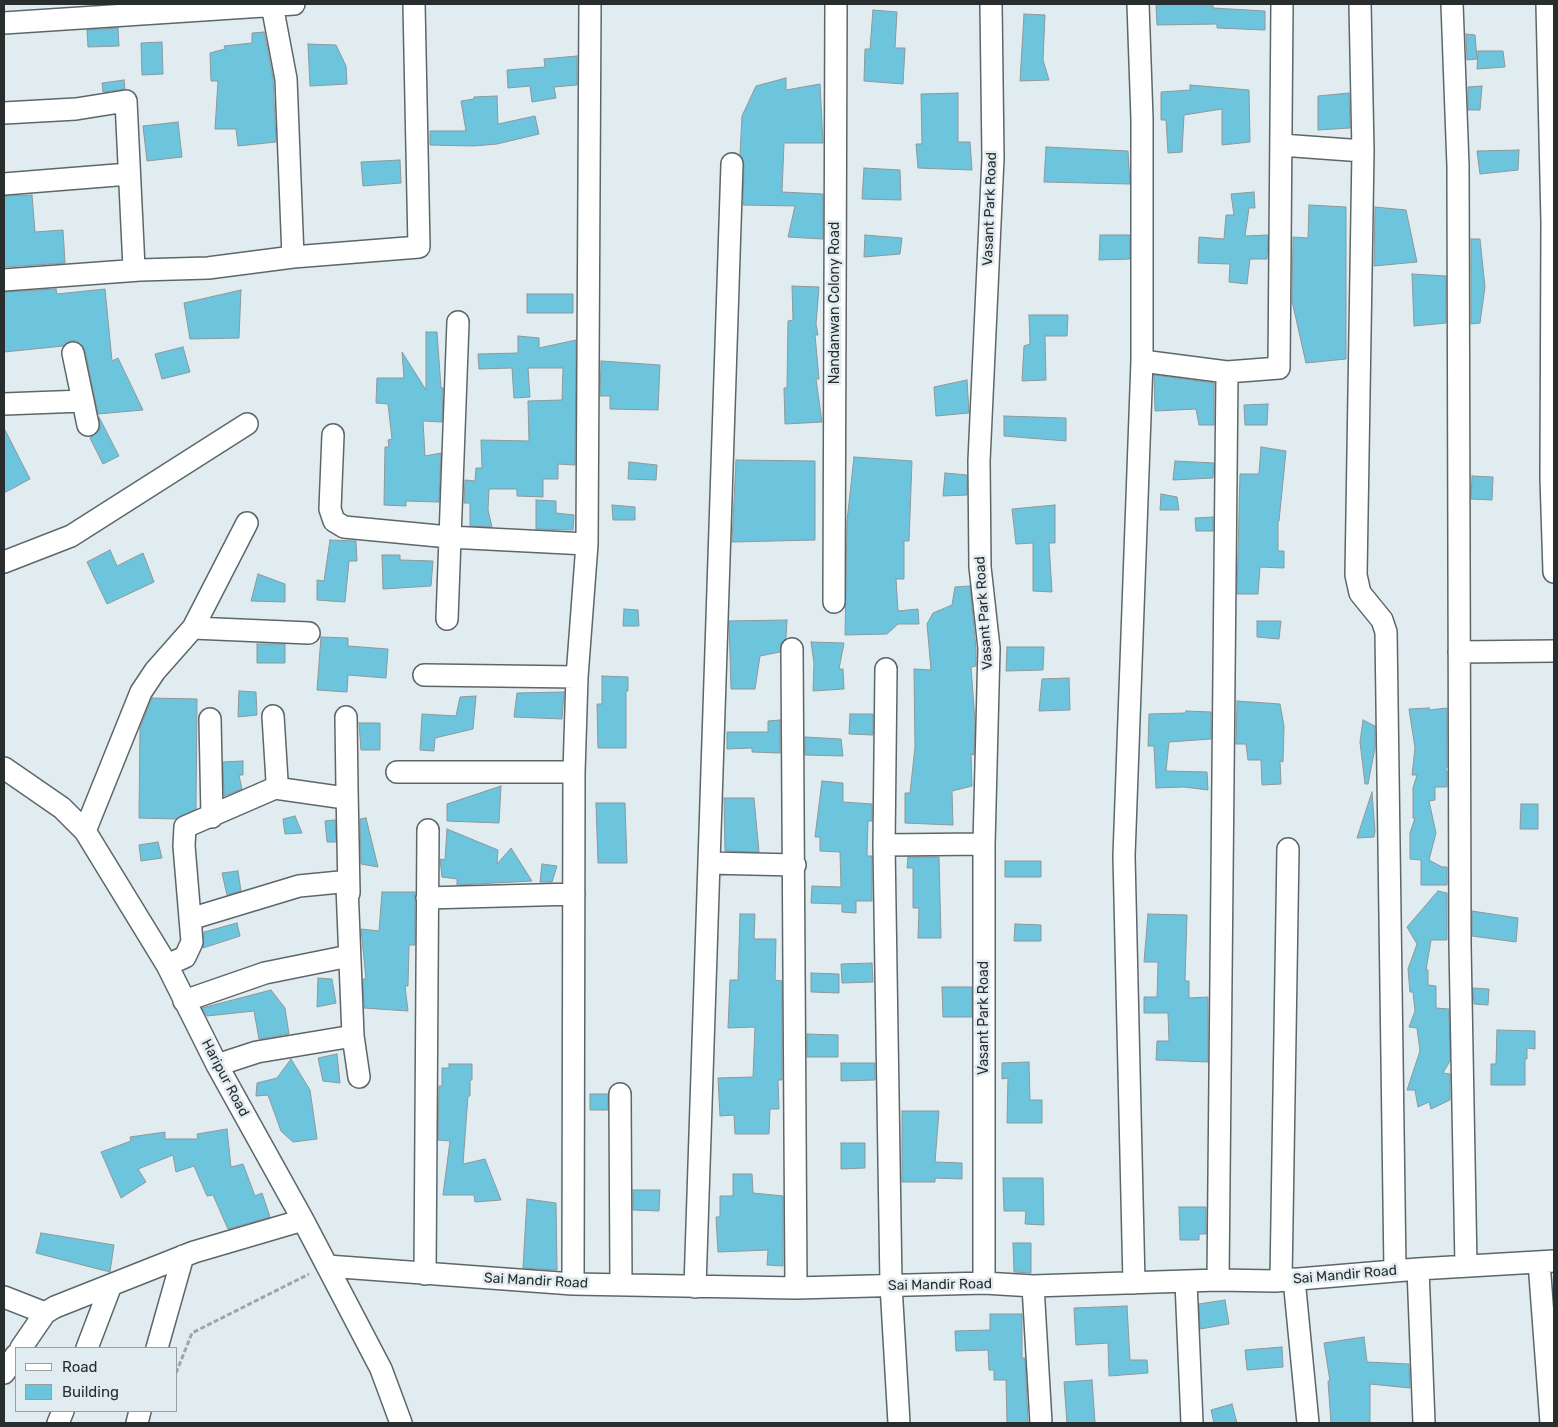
<!DOCTYPE html>
<html>
<head>
<meta charset="utf-8">
<style>
  body { margin:0 }
  #map { position:relative; width:1558px; height:1427px; overflow:hidden; background:#e0ecf0; font-family:Rubik,sans-serif }
  canvas { display:block }
  .frame { position:absolute; inset:0; border:5px solid #282d2e; pointer-events:none }
  .legend { position:absolute; left:15px; top:1347px; width:162px; height:65px; box-sizing:border-box; background:#e0ecf0; border:1px solid #96a0a2; margin:0; padding:6px 9px; list-style:none; font-size:15px; color:#282d2e }
  .legend li { display:flex; align-items:center; gap:10px; height:25px }
  .legend b { width:25px; border:1px solid #96a0a2 }
</style>
</head>
<body>
<div id="map">
<canvas width="1558" height="1427"></canvas>
<div class="frame"></div>
<ul class="legend">
<li><b style="height:6px;background:#fff"></b>Road</li>
<li><b style="height:14px;background:#6dc4dd"></b>Building</li>
</ul>
</div>
<script>
const context = document.querySelector('canvas').getContext('2d');
context.lineJoin = 'round';
function fill(path, color) { context.fillStyle = color; context.fill(path, 'evenodd'); }
const poly = rows => new Path2D(rows.map(r => 'M' + r).join(''));
function trace(path, color, width, dash) { context.strokeStyle = color; context.lineWidth = width; context.lineCap = dash ? 'butt' : 'round'; context.setLineDash(dash || []); context.stroke(path); }
function label(font, color, halo, rows, align = 'center') {
  context.font = font + ' Rubik,sans-serif'; context.lineWidth = 5; context.setLineDash([]); context.textBaseline = 'middle'; context.strokeStyle = halo; context.fillStyle = color; for (const [text, x, y, turn = 0] of rows) {
    context.save(); context.translate(x, y); context.rotate((+turn || 0) * Math.PI / 180); context.textAlign = isNaN(turn) ? turn : align; if (halo) context.strokeText(text, 0, 0); context.fillText(text, 0, 0); context.restore();
  }
}
const building = poly([
  [1156,4,1213,4,1213,8,1265,11,1265,30,1217,28,1217,24,1157,25,1156,4],
  [873,10,897,12,895,48,905,48,903,84,864,81,865,49,870,49,873,10],
  [1024,14,1045,15,1043,60,1049,80,1020,81,1024,14],
  [118,28,119,46,88,47,87,30,118,28],
  [264,32,273,78,276,142,238,146,236,129,215,129,218,81,211,81,210,53,225,49,224,46,252,43,252,33,264,32],
  [1466,34,1475,35,1477,59,1467,60,1466,34],
  [162,42,163,74,142,75,141,43,162,42],
  [308,44,336,45,346,66,347,84,310,86,308,44],
  [1478,51,1503,51,1505,67,1477,69,1478,51],
  [577,56,577,85,554,87,556,98,532,102,530,86,508,88,507,70,545,67,544,59,577,56],
  [786,78,786,90,820,84,823,143,784,143,782,192,823,194,823,239,788,237,795,206,743,205,744,164,740,155,742,116,756,86,786,78],
  [124,80,125,89,103,92,102,83,124,80],
  [1190,85,1249,90,1250,142,1222,145,1222,109,1184,115,1182,152,1168,153,1166,120,1161,120,1161,92,1190,90,1190,85],
  [1482,86,1480,110,1468,110,1468,87,1482,86],
  [958,93,958,142,970,142,972,170,918,168,916,144,922,144,921,94,958,93],
  [1349,93,1350,128,1318,130,1318,96,1349,93],
  [497,96,498,124,535,116,539,134,497,144,473,146,430,145,430,131,466,131,461,101,474,99,474,97,497,96],
  [178,122,182,157,147,161,143,126,178,122],
  [1046,147,1128,151,1130,184,1044,182,1046,147],
  [1519,150,1518,170,1480,174,1477,151,1519,150],
  [400,160,401,183,363,186,361,162,400,160],
  [864,168,900,170,901,200,862,199,864,168],
  [1254,192,1255,208,1249,208,1245,236,1268,235,1267,259,1250,259,1247,284,1229,282,1230,264,1198,263,1199,237,1224,239,1226,215,1234,215,1231,194,1254,192],
  [32,195,35,232,63,230,65,263,4,267,4,196,32,195],
  [1309,205,1346,207,1346,359,1306,363,1292,301,1293,237,1308,238,1309,205],
  [1375,207,1406,210,1417,262,1374,266,1375,207],
  [865,235,902,238,900,254,864,257,865,235],
  [1100,235,1130,235,1130,259,1099,260,1100,235],
  [1471,239,1480,239,1485,287,1480,323,1471,324,1471,239],
  [1412,274,1446,276,1446,323,1414,326,1412,274],
  [792,286,819,287,816,324,818,335,815,335,819,379,816,379,822,422,785,424,784,388,787,388,788,321,793,320,792,286],
  [56,289,57,294,105,289,112,361,118,358,143,410,98,414,85,350,77,341,70,341,63,346,4,352,4,292,56,289],
  [241,290,239,338,190,339,184,303,241,290],
  [527,294,573,294,573,313,527,313,527,294],
  [1029,315,1068,315,1067,336,1045,336,1046,380,1022,381,1024,346,1030,344,1029,315],
  [426,332,437,332,441,388,443,388,442,422,423,421,425,456,441,453,439,502,406,501,406,506,384,505,385,447,389,447,388,440,392,439,388,404,376,403,377,378,404,378,402,352,426,390,426,332],
  [518,336,539,338,539,348,576,340,575,465,558,464,558,479,543,479,543,497,517,496,517,489,489,489,488,510,492,527,470,526,470,503,464,503,465,480,475,481,476,468,482,468,481,440,529,441,528,401,562,400,563,368,528,368,530,397,514,398,512,368,479,369,478,354,518,353,518,336],
  [183,347,190,372,162,379,155,354,183,347],
  [601,361,660,365,658,410,610,409,610,396,600,396,601,361],
  [1154,375,1214,383,1214,425,1199,425,1196,409,1155,411,1154,375],
  [967,380,969,413,936,416,934,387,967,380],
  [1268,404,1267,425,1245,425,1244,405,1268,404],
  [1004,416,1066,418,1066,441,1004,436,1004,416],
  [99,417,119,456,103,464,90,438,100,429,99,417],
  [4,428,30,479,4,493,4,428],
  [1261,447,1286,451,1279,521,1278,521,1278,551,1284,551,1284,568,1260,567,1258,594,1237,594,1240,474,1259,474,1261,447],
  [854,457,912,461,909,541,904,541,904,579,896,579,898,611,918,609,919,624,898,624,887,634,845,635,847,521,854,457],
  [736,460,815,461,815,540,732,542,736,460],
  [1175,461,1214,463,1213,478,1173,480,1175,461],
  [629,462,657,465,656,480,628,479,629,462],
  [945,473,967,475,967,495,943,496,945,473],
  [1472,476,1493,477,1492,500,1471,499,1472,476],
  [1161,494,1177,497,1179,510,1160,510,1161,494],
  [536,500,556,501,556,513,574,515,573,530,536,529,536,500],
  [612,505,635,507,635,520,613,520,612,505],
  [1055,505,1055,543,1049,543,1052,592,1033,591,1033,543,1016,544,1012,509,1055,505],
  [1213,517,1213,531,1196,531,1195,518,1213,517],
  [330,540,356,541,357,561,349,561,345,602,317,600,317,580,324,581,330,540],
  [110,550,117,566,143,553,154,582,107,604,87,562,110,550],
  [382,555,400,555,400,560,433,561,431,586,383,589,382,555],
  [258,574,285,584,285,602,251,601,258,574],
  [970,586,976,649,976,666,971,667,975,722,974,755,971,754,972,786,952,791,953,825,905,823,905,793,910,793,915,747,914,669,931,670,927,624,933,613,952,605,955,587,970,586],
  [624,609,638,610,639,626,623,626,624,609],
  [787,620,786,638,781,643,780,652,760,656,755,689,731,689,729,621,787,620],
  [1257,621,1281,621,1279,639,1257,637,1257,621],
  [321,637,348,638,348,646,388,649,386,678,348,675,347,692,317,690,321,637],
  [811,642,844,643,839,669,843,669,844,689,813,691,814,663,811,642],
  [257,644,285,644,285,663,257,663,257,644],
  [1007,647,1044,647,1043,670,1006,671,1007,647],
  [602,676,628,677,628,691,626,691,626,748,598,748,597,704,602,704,602,676],
  [1069,678,1070,710,1039,711,1042,679,1069,678],
  [239,691,256,692,257,715,238,717,239,691],
  [564,692,562,719,514,717,517,693,564,692],
  [476,696,473,729,435,738,434,751,420,750,422,714,456,716,460,697,476,696],
  [152,698,197,699,196,809,176,819,139,818,140,728,152,698],
  [1237,701,1280,704,1284,726,1283,762,1280,761,1281,784,1262,785,1261,760,1248,760,1246,744,1236,744,1237,701],
  [1429,708,1429,710,1447,708,1447,767,1445,770,1447,771,1447,787,1435,787,1435,800,1429,801,1436,833,1429,860,1442,867,1447,867,1447,885,1421,885,1421,860,1410,859,1410,833,1415,818,1413,818,1413,788,1417,775,1412,775,1415,748,1409,709,1429,708],
  [1186,711,1211,712,1211,739,1169,742,1166,771,1207,772,1208,790,1184,787,1156,788,1154,746,1148,746,1149,714,1185,713,1186,711],
  [850,714,873,714,873,735,849,734,850,714],
  [780,720,780,753,752,752,752,748,727,749,727,732,768,732,768,721,780,720],
  [1363,720,1375,726,1375,748,1368,784,1365,784,1360,742,1363,720],
  [359,723,380,723,380,750,361,750,359,723],
  [805,737,841,739,843,756,805,755,805,737],
  [243,761,243,775,239,775,242,789,224,796,223,762,243,761],
  [822,781,843,783,843,802,872,804,872,821,868,821,867,856,872,856,872,901,856,901,856,913,842,912,842,904,811,903,812,886,841,887,840,852,820,851,820,837,815,837,822,781],
  [501,786,499,823,447,821,447,804,501,786],
  [1372,792,1375,831,1374,837,1357,838,1372,792],
  [724,798,754,798,759,852,725,851,724,798],
  [596,803,625,803,627,863,598,863,596,803],
  [1521,804,1538,804,1538,829,1520,829,1521,804],
  [295,816,302,833,285,834,283,819,295,816],
  [366,818,378,867,361,864,360,819,366,818],
  [335,820,336,842,327,842,325,821,335,820],
  [447,829,498,850,497,864,511,848,532,881,457,885,457,879,442,877,440,859,445,860,447,829],
  [158,842,162,858,141,861,139,845,158,842],
  [908,857,939,857,941,938,918,938,919,908,913,908,913,868,907,868,908,857],
  [1005,861,1041,861,1041,877,1005,877,1005,861],
  [542,864,557,866,552,882,540,882,542,864],
  [238,871,241,891,227,895,222,873,238,871],
  [1438,891,1447,893,1447,940,1431,940,1426,970,1428,970,1428,985,1436,986,1436,1008,1449,1009,1450,1061,1443,1073,1450,1074,1450,1100,1431,1109,1429,1102,1418,1107,1415,1090,1407,1090,1420,1051,1417,1028,1409,1027,1415,1011,1413,992,1410,992,1408,969,1417,944,1407,927,1438,891],
  [382,892,415,892,415,945,409,945,408,986,405,986,408,1011,364,1008,363,979,366,979,361,929,379,931,382,892],
  [1472,911,1518,918,1516,942,1472,936,1472,911],
  [740,914,755,914,754,939,776,939,775,980,782,981,782,1080,778,1080,779,1109,770,1109,769,1134,735,1134,734,1115,720,1116,718,1078,753,1077,755,1027,728,1028,730,980,738,980,740,914],
  [1148,914,1187,915,1185,981,1189,981,1189,998,1208,997,1208,1062,1156,1060,1157,1041,1169,1041,1168,1013,1144,1013,1144,997,1157,997,1158,962,1144,962,1148,914],
  [237,923,240,936,203,948,204,932,237,923],
  [1015,924,1041,925,1041,941,1014,941,1015,924],
  [872,963,873,982,842,983,841,964,872,963],
  [811,973,839,974,839,993,811,992,811,973],
  [318,978,332,979,336,1003,317,1007,318,978],
  [942,987,972,987,972,1017,943,1017,942,987],
  [1473,988,1489,989,1488,1005,1474,1004,1473,988],
  [271,990,285,1008,289,1034,259,1039,254,1011,207,1016,202,1008,271,990],
  [1497,1030,1535,1031,1535,1049,1527,1048,1527,1059,1525,1059,1525,1085,1491,1085,1491,1064,1496,1064,1497,1030],
  [807,1034,838,1035,838,1057,807,1057,807,1034],
  [337,1054,340,1083,323,1081,318,1058,337,1054],
  [291,1059,310,1090,317,1139,293,1142,281,1131,268,1095,256,1096,257,1083,277,1078,291,1059],
  [1029,1062,1030,1100,1042,1100,1042,1123,1007,1123,1008,1078,1002,1079,1002,1063,1029,1062],
  [841,1063,875,1063,875,1080,841,1081,841,1063],
  [449,1064,472,1064,472,1080,470,1080,470,1096,468,1096,463,1164,485,1159,501,1200,475,1202,474,1195,443,1195,450,1141,438,1140,439,1086,442,1086,442,1068,449,1068,449,1064],
  [590,1094,608,1094,608,1110,590,1110,590,1094],
  [902,1111,939,1111,935,1162,962,1163,962,1179,935,1178,935,1182,902,1182,902,1111],
  [227,1129,231,1167,243,1164,255,1196,262,1193,270,1217,228,1229,213,1195,207,1196,194,1166,176,1172,173,1155,138,1169,146,1182,121,1198,101,1152,131,1141,130,1137,165,1132,165,1139,198,1139,197,1134,227,1129],
  [841,1143,865,1143,865,1168,841,1169,841,1143],
  [733,1174,752,1174,753,1193,783,1196,783,1266,767,1265,768,1250,718,1252,716,1217,720,1217,720,1196,733,1196,733,1174],
  [1003,1178,1043,1178,1044,1225,1025,1224,1026,1211,1004,1211,1003,1178],
  [633,1190,660,1190,659,1211,633,1210,633,1190],
  [527,1199,556,1203,557,1270,523,1268,527,1199],
  [1179,1207,1206,1207,1206,1234,1199,1234,1199,1240,1180,1240,1179,1207],
  [41,1233,114,1245,110,1272,36,1253,41,1233],
  [1013,1243,1031,1243,1031,1273,1014,1272,1013,1243],
  [1225,1300,1229,1324,1200,1329,1199,1304,1225,1300],
  [1127,1306,1130,1360,1147,1360,1148,1373,1109,1376,1108,1343,1076,1345,1074,1308,1127,1306],
  [990,1314,1022,1314,1022,1358,1025,1358,1028,1423,1007,1423,1006,1380,994,1380,994,1370,989,1370,988,1350,956,1351,955,1331,990,1330,990,1314],
  [1364,1337,1367,1362,1409,1364,1410,1388,1370,1384,1370,1423,1331,1423,1328,1381,1330,1381,1324,1343,1364,1337],
  [1282,1347,1283,1367,1247,1370,1245,1350,1282,1347],
  [1092,1380,1095,1423,1067,1423,1064,1382,1092,1380],
  [1232,1404,1237,1423,1214,1423,1211,1410,1232,1404]
]);
fill(building, '#6dc4dd');
trace(building, '#8d989c', 1);
const minor = poly([
  [1360,4,1363,151,1356,575,1360,593,1382,620,1386,632,1395,1271],
  [1452,4,1458,166,1460,945,1466,1266],
  [1547,4,1552,223,1551,478,1554,572],
  [272,5,286,79,293,257],
  [4,23,294,4],
  [4,113,76,109,126,101,134,268,140,270],
  [1281,145,1363,151],
  [4,184,129,174],
  [4,280,140,270,208,268,293,257,419,247,414,4],
  [1142,361,1227,372],
  [83,401,88,425],
  [4,404,83,401,73,353],
  [333,435,330,509,334,521,344,527,449,537,587,544],
  [4,562,71,536,247,424],
  [834,602,836,4],
  [447,619,458,322],
  [193,628,309,633],
  [792,649,796,1288],
  [1459,652,1554,651],
  [886,669,884,845,891,1285,899,1423],
  [424,675,577,677],
  [273,716,277,781,275,788,338,797,343,795,347,789,346,717],
  [210,719,212,817],
  [4,768,62,808,85,831,167,965,217,1065,303,1220,381,1369,401,1423],
  [397,772,574,772],
  [347,789,349,893],
  [85,831,141,692,155,671,193,628,247,523],
  [884,845,984,844],
  [709,863,795,865],
  [427,898,574,894],
  [190,919,299,886,340,882,347,886,353,1036,359,1077],
  [167,965,185,957,192,942,184,846,185,827,275,788],
  [184,1001,265,973,349,956],
  [217,1065,257,1052,353,1036],
  [620,1094,621,1285],
  [1539,1262,1551,1423],
  [327,1266,573,1284,796,1288,984,1283,1033,1286,1218,1280,1275,1281,1418,1269,1554,1261],
  [1418,1269,1424,1423],
  [425,1274,428,830],
  [1294,1279,1308,1423],
  [1218,1280,1227,372,1279,368,1282,4],
  [1281,1280,1288,849],
  [1186,1282,1192,1423],
  [984,1283,984,844,989,648,980,567,979,461,993,158,991,4],
  [1134,1283,1124,856,1142,361,1142,119,1138,4],
  [573,1284,574,772,577,677,587,544,590,4],
  [1033,1286,1041,1423],
  [695,1287,732,164],
  [4,1297,45,1313],
  [21,1348,45,1313,55,1307,194,1252,303,1220],
  [87,1348,111,1285],
  [157,1348,183,1256],
  [4,1373,16,1355],
  [58,1423,63,1411],
  [137,1423,140,1411]
]);
trace(minor, '#5c676b', 24);
trace(poly([
  [176,1373,192,1333,309,1274]
]), '#9ca6a9', 3, [5, 2.5]);
trace(minor, '#fff', 21);
label('14px', '#282d2e', '#e0ecf0', [
  ["Vasant Park Road",990,209,-88],
  ["Nandanwan Colony Road",835,303,-90],
  ["Vasant Park Road",984,613,-94],
  ["Vasant Park Road",984,1018,-90],
  ["Haripur Road",225,1078,62],
  ["Sai Mandir Road",1345,1275,-5],
  ["Sai Mandir Road",536,1281,3],
  ["Sai Mandir Road",940,1285,-1]
]);
</script>
</body>
</html>
